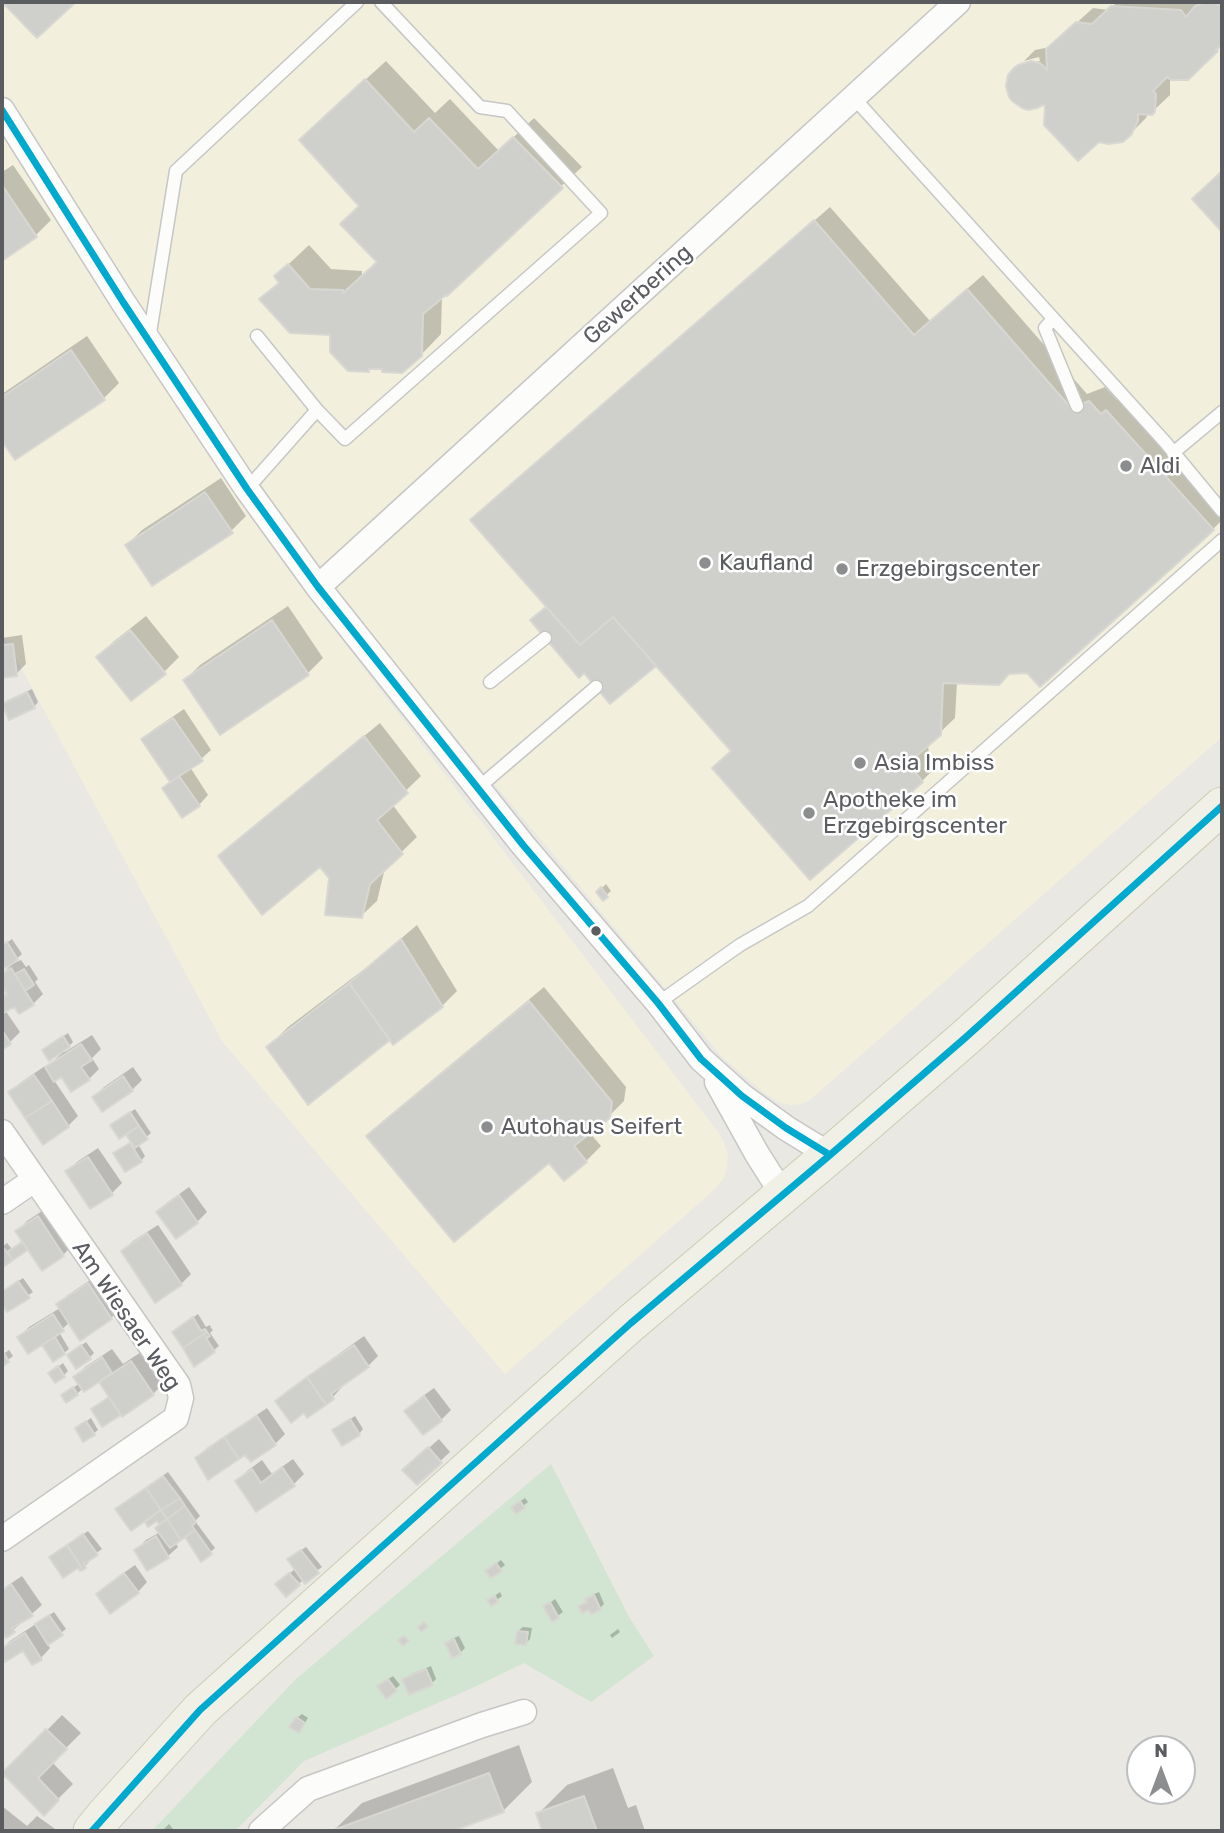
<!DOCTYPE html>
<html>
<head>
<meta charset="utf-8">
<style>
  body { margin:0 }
  #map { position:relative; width:1224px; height:1833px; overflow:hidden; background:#e9e8e3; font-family:Rubik,sans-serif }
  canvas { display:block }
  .frame { position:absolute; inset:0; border:4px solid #5a5c60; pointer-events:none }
  .north { position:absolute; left:1126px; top:1735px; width:70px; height:70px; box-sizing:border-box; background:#fff; border:2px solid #bdbebf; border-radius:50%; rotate:0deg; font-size:19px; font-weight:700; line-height:28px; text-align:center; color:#5a5c60 }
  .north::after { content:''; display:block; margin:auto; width:24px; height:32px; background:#8c8d8e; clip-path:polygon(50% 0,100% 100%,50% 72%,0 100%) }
</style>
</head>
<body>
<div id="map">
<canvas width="1224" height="1833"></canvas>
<div class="frame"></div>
<div class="north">N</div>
</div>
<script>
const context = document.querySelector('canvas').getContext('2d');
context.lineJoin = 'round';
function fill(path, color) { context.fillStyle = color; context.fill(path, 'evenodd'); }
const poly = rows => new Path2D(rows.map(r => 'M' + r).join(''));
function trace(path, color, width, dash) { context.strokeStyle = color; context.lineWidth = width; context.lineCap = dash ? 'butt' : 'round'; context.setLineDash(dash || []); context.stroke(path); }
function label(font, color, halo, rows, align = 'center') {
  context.font = font + ' Rubik,sans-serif'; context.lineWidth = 5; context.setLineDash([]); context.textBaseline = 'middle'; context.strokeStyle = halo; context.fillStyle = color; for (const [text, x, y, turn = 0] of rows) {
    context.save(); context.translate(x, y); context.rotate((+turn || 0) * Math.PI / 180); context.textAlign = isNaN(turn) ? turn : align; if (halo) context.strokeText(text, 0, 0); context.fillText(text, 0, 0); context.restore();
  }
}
fill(poly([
  [2,2,1222,2,1222,737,810,1100,801,1104,791,1105,780,1103,762,1091,723,1058,358,620,279,554,317,607,718,1132,724,1142,728,1155,727,1167,724,1178,715,1189,505,1374,222,1041,2,632]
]), '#f2f0dd');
fill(poly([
  [551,1464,629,1617,654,1656,591,1702,524,1663,470,1689,304,1761,235,1831,152,1831,296,1679]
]), '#d2e4d2');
fill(poly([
  [1117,2,1222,2,1222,44,1188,78,1170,78,1170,95,1151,113,1148,113,1146,118,1130,134,1047,106,1019,66,1022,63,1022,65,1040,61,1039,57,1024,61,1035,50,1050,47,1093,8,1109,10],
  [386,61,435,113,450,99,499,151,534,118,582,167,442,295,441,334,421,355,384,367,371,367,368,370,332,333,262,299,280,281,276,276,309,245,331,269,362,271,362,276,379,261,361,206,321,120],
  [13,165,51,220,36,235,2,259,2,172],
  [830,207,930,321,983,275,1087,394,1105,387,1117,400,1122,396,1222,508,1222,520,1213,529,1040,685,1028,671,957,682,955,718,928,744,929,756,937,766,922,781,732,750,656,663,610,702,584,671,533,621,548,607,487,505],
  [87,336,119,383,104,398,15,458,2,438,2,394],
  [221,478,246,516,231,531,127,545,142,530],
  [288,606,323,658,308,673,220,732,185,680,200,665],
  [146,616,179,657,164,672,98,657,113,642],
  [22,635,26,664,16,674,2,676,2,638],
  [32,689,38,702,34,707,4,704,8,700],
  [184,709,211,750,201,759,190,767,208,795,199,805,164,788,171,781,144,740,153,730],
  [380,723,421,776,392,804,417,837,385,868,377,901,361,916,320,864,220,856,236,841],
  [606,884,611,891,603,898,598,892],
  [417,925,457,991,442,1006,393,1042,390,1038,268,1047,288,1027,371,964],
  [12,939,22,954,12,963,6,966,2,960,2,946],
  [21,960,26,967,29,965,38,979,35,982,43,994,33,1004,15,1004,5,1010,20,1032,10,1042,2,1047,2,998,7,992,2,983,2,974,12,964],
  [544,987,626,1087,624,1101,609,1116,589,1132,601,1146,586,1161,549,1161,368,1136,383,1121],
  [68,1033,73,1042,64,1051,65,1052,92,1035,101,1049,92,1058,99,1069,89,1079,62,1075,54,1080,78,1116,68,1126,10,1093,20,1083,45,1066,46,1068,61,1054,44,1050],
  [133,1067,142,1080,132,1090,94,1097,104,1087],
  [135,1109,151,1133,138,1144,145,1156,141,1161,120,1149,132,1141,126,1132,112,1125],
  [98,1148,122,1183,112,1193,67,1172,77,1162],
  [189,1187,207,1212,197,1222,158,1212,168,1202],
  [48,1207,73,1245,63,1255,42,1268,28,1247,2,1266,2,1247,7,1243,12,1249,24,1241,18,1231,27,1221],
  [158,1225,191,1274,181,1284,123,1251,133,1241],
  [99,1274,121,1308,111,1318,70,1322,59,1332,69,1349,64,1353,45,1345,50,1340,19,1337,29,1327,60,1308,58,1304,68,1295],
  [23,1278,33,1292,7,1310,2,1302,2,1292],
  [198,1314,206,1327,210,1325,211,1328,213,1330,210,1333,219,1346,195,1365,178,1328],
  [364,1336,378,1356,368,1366,341,1385,342,1387,333,1397,304,1410,277,1401,287,1391],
  [86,1342,94,1353,89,1358,74,1351],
  [112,1349,123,1364,141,1352,163,1384,153,1394,122,1414,99,1380,83,1388,77,1394,68,1391,80,1383,75,1377,85,1367],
  [9,1350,13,1356,2,1365,2,1355],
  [63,1363,68,1371,64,1375,50,1373],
  [434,1388,451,1410,441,1420,406,1411,416,1401],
  [267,1408,285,1434,275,1444,246,1452,197,1458,207,1448],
  [355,1416,363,1429,359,1434,339,1426],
  [91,1418,98,1430,93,1434,77,1428],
  [439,1439,450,1452,417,1483,415,1460],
  [293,1459,304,1474,294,1484,257,1510,237,1481,247,1471,262,1460,272,1474],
  [168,1472,200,1516,195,1521,215,1548,201,1560,185,1535,175,1542,178,1547,168,1556,136,1550,146,1540,160,1532,161,1524,157,1518,147,1522,152,1517,151,1515,117,1509,127,1500],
  [525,1498,528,1502,523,1506,518,1503],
  [88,1531,102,1549,88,1559,89,1562,82,1569,56,1553],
  [306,1547,322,1567,298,1584,282,1580,296,1568,294,1555],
  [501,1560,505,1565,500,1569,492,1567],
  [135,1565,147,1582,138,1592,99,1594,108,1584],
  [22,1576,42,1605,6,1636,2,1629,2,1585,4,1588],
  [500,1592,502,1596,491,1604,489,1600],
  [599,1592,604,1604,600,1608,581,1606,592,1595],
  [555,1599,563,1612,552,1620,545,1607],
  [54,1612,66,1629,47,1644,50,1648,41,1658,23,1649,5,1660,2,1654,2,1649,10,1641],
  [523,1627,532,1628,530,1639,526,1643,518,1631],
  [618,1629,620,1632,612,1638,610,1635],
  [459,1636,465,1648,460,1653,447,1644,451,1639],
  [431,1666,436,1679,432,1683,404,1680,409,1675],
  [393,1676,400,1685,386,1696,384,1682],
  [302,1714,308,1718,303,1726,297,1718],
  [62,1715,81,1733,52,1762,73,1784,44,1813,4,1774],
  [519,1745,532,1782,503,1811,448,1831,333,1831,362,1803],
  [613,1768,628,1808,636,1805,645,1831,544,1831,538,1814,567,1785],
  [2,1806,27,1826,37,1816,58,1831,2,1831],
  [169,1824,173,1829,171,1831,162,1831]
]), '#0003');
const building = poly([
  [2,2,76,2,37,38,2,2],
  [1204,2,1215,3,1222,7,1222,45,1216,50,1218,51,1188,80,1171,80,1167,77,1153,91,1156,94,1155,112,1152,115,1138,114,1138,121,1131,135,1123,142,1108,144,1099,142,1078,161,1044,125,1045,106,1043,105,1037,108,1028,110,1022,108,1012,101,1009,97,1006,86,1008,75,1014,68,1018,65,1031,61,1040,63,1047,70,1046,49,1076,22,1092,24,1111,6,1181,10,1186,17,1194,7,1204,2],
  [365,79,414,132,429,118,478,169,513,137,563,188,447,296,446,295,423,314,422,356,402,373,382,372,382,369,369,369,369,372,348,371,330,352,330,335,290,333,259,299,279,283,274,276,288,264,310,289,343,290,343,293,377,262,340,224,359,206,299,140,365,79],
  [1222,171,1222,232,1192,199,1222,171],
  [2,185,37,237,2,261,2,185],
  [814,220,914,335,967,289,1071,408,1089,401,1101,414,1106,410,1214,530,1040,687,1027,673,1009,674,999,685,943,683,941,735,913,759,915,772,923,782,810,880,712,768,731,751,613,617,580,645,470,520,814,220],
  [71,350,105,400,15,460,2,441,2,397,71,350],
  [205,492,233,533,152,586,125,545,205,492],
  [546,607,580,645,613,617,656,666,610,704,584,673,579,678,530,620,546,607],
  [272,620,309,675,220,735,183,680,272,620],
  [130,630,166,674,131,701,96,657,130,630],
  [13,644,17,676,2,678,2,645,13,644],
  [27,692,35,708,9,720,2,704,27,692],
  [173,718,203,761,170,782,141,739,173,718],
  [364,736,408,793,377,820,403,854,370,884,362,918,325,915,329,878,320,867,262,915,218,856,364,736],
  [179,776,200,806,182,818,162,788,179,776],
  [601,887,608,897,603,901,596,892,601,887],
  [401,939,443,1007,393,1045,349,983,401,939],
  [7,942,18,960,5,968,2,963,2,945,7,942],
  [11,968,34,1005,19,1014,14,1007,2,1014,2,998,7,995,2,986,2,974,11,968],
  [24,969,34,985,25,991,15,974,24,969],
  [349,983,390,1040,308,1105,266,1047,349,983],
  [529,1001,612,1102,610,1118,574,1146,587,1162,564,1181,549,1163,454,1242,366,1136,529,1001],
  [2,1030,11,1044,2,1050,2,1030],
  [63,1036,70,1047,49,1061,42,1050,63,1036],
  [81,1044,92,1060,81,1067,90,1080,71,1092,61,1077,54,1082,45,1067,81,1044],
  [34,1075,52,1101,25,1118,8,1092,34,1075],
  [123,1076,133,1091,102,1112,92,1097,123,1076],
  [52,1101,69,1127,43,1145,25,1118,52,1101],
  [130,1112,139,1126,119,1139,110,1125,130,1112],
  [139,1126,148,1139,135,1148,126,1135,139,1126],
  [130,1143,142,1162,125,1172,113,1153,130,1143],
  [88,1157,113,1195,90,1209,65,1171,88,1157],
  [179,1195,198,1223,176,1239,156,1212,179,1195],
  [38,1216,64,1256,42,1271,15,1231,38,1216],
  [147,1233,182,1285,155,1303,121,1251,147,1233],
  [22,1242,28,1250,13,1260,7,1252,22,1242],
  [2,1246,13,1260,2,1268,2,1246],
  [18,1281,30,1298,7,1312,2,1305,2,1292,18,1281],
  [88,1283,112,1319,80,1341,56,1304,88,1283],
  [53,1314,64,1331,28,1354,17,1337,53,1314],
  [193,1317,201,1331,205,1329,207,1332,183,1348,172,1332,193,1317],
  [207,1332,210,1336,206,1338,215,1352,194,1367,183,1348,207,1332],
  [55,1337,65,1354,53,1362,42,1345,55,1337],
  [81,1345,91,1359,76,1369,67,1355,81,1345],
  [354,1345,369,1367,331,1394,334,1399,326,1405,307,1377,354,1345],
  [4,1353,9,1362,2,1367,2,1354,4,1353],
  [102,1357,112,1373,84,1392,73,1377,102,1357],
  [131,1361,154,1395,122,1417,99,1382,131,1361],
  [58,1366,65,1377,55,1383,48,1373,58,1366],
  [307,1377,326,1405,307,1418,304,1413,291,1423,275,1401,307,1377],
  [73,1387,78,1395,66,1403,61,1395,73,1387],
  [424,1396,442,1421,423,1435,404,1411,424,1396],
  [109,1397,121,1415,102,1427,91,1409,109,1397],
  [257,1416,276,1445,251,1462,245,1455,239,1459,224,1437,257,1416],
  [350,1419,360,1435,342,1446,332,1430,350,1419],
  [86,1421,95,1435,83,1442,75,1428,86,1421],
  [224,1437,239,1459,208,1480,195,1458,224,1437],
  [428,1447,442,1463,417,1485,402,1470,428,1447],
  [282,1467,295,1486,256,1512,235,1481,252,1469,261,1483,282,1467],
  [163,1476,180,1498,161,1510,146,1488,163,1476],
  [146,1488,161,1510,131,1531,115,1509,146,1488],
  [180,1498,185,1506,167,1519,161,1510,180,1498],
  [520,1501,525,1508,516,1514,511,1507,520,1501],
  [185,1506,196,1522,192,1526,195,1530,181,1540,167,1519,185,1506],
  [161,1510,167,1519,159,1524,157,1521,148,1527,145,1522,161,1510],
  [167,1519,181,1540,170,1548,155,1528,167,1519],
  [195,1530,212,1554,201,1562,185,1537,195,1530],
  [83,1534,98,1555,84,1564,86,1568,83,1570,67,1545,83,1534],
  [156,1536,169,1558,147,1571,134,1550,156,1536],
  [67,1545,83,1570,80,1571,78,1568,63,1578,49,1557,67,1545],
  [301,1550,319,1573,305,1584,287,1559,301,1550],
  [496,1563,502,1571,491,1578,485,1571,496,1563],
  [124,1573,139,1593,110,1614,96,1594,124,1573],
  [289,1573,300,1585,286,1597,275,1584,289,1573],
  [11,1584,33,1616,12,1628,15,1632,6,1638,2,1633,2,1591,11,1584],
  [594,1595,601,1610,591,1614,589,1610,582,1613,578,1606,587,1602,585,1599,594,1595],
  [495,1596,498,1602,491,1606,487,1600,495,1596],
  [550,1602,559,1618,552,1622,543,1606,550,1602],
  [49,1615,63,1635,48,1645,35,1624,49,1615],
  [424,1622,428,1627,421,1632,418,1627,424,1622],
  [517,1631,528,1632,526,1645,515,1644,517,1631],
  [25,1633,42,1660,32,1665,23,1651,5,1662,2,1657,2,1648,25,1633],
  [404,1636,409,1641,403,1646,398,1640,404,1636],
  [454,1639,461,1654,452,1658,445,1643,454,1639],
  [426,1669,433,1685,409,1695,402,1679,426,1669],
  [388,1679,397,1691,386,1699,377,1686,388,1679],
  [296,1717,305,1723,299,1733,289,1727,296,1717],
  [46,1729,67,1749,38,1778,59,1800,44,1816,2,1773,46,1729],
  [489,1773,504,1812,453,1831,331,1831,489,1773],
  [584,1796,597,1831,542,1831,536,1813,584,1796]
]);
fill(building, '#cfcfcc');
trace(building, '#d8d7d2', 2);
const service = poly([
  [854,98,1165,442,1222,511],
  [1053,319,1045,328,1077,406],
  [257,336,317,410],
  [149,339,176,171,357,2],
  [1173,453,1222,412],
  [247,489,317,410,345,439,601,213,507,111,480,107,381,2],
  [490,682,545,638],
  [478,788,596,687],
  [658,1003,740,945,808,906,1222,540]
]);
const minor = poly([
  [2,110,123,302,247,489,318,587,523,845,658,1003,701,1059,742,1096,786,1128,830,1155],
  [318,587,958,2],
  [717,1082,757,1154,783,1195],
  [2,1132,178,1385,181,1398,176,1418,2,1539],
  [2,1202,34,1180],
  [261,1831,308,1789,482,1725,524,1712]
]);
const primary = poly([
  [92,1831,105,1815,200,1710,631,1323,830,1155,965,1038,1222,806]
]);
trace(service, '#c6c6c5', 15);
trace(minor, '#c6c6c5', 27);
trace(primary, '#cecab4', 39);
trace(service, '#fcfcfb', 12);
trace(minor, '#fcfcfb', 24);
trace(primary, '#f1f0e6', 37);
trace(poly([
  [2,110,123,302,247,489,318,587,523,845,658,1003,701,1059,742,1096,786,1128,830,1155],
  [92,1831,200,1710,631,1323,830,1155,965,1038,1222,806]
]), '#00a9ce', 7);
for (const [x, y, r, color] of [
  [1126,466,7,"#8c8d8e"],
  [705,563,7,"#8c8d8e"],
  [842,569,7,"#8c8d8e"],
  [860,763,7,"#8c8d8e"],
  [809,813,7,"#8c8d8e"],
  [596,931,6,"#5a5c60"],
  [487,1127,7,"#8c8d8e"]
]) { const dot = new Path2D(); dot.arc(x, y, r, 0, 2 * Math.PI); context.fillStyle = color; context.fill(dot); trace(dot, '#fff', 2.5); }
label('23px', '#5a5c60', '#fff', [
  ["Gewerbering",638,295,-42],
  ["Am Wiesaer Weg",126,1316,56]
]);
label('23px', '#5a5c60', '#fff', [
  ["Aldi",1140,466],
  ["Kaufland",719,563],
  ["Erzgebirgscenter",856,569],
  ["Asia Imbiss",874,763],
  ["Apotheke im",823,800],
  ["Erzgebirgscenter",823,826],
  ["Autohaus Seifert",501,1127]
], 'left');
</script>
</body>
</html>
